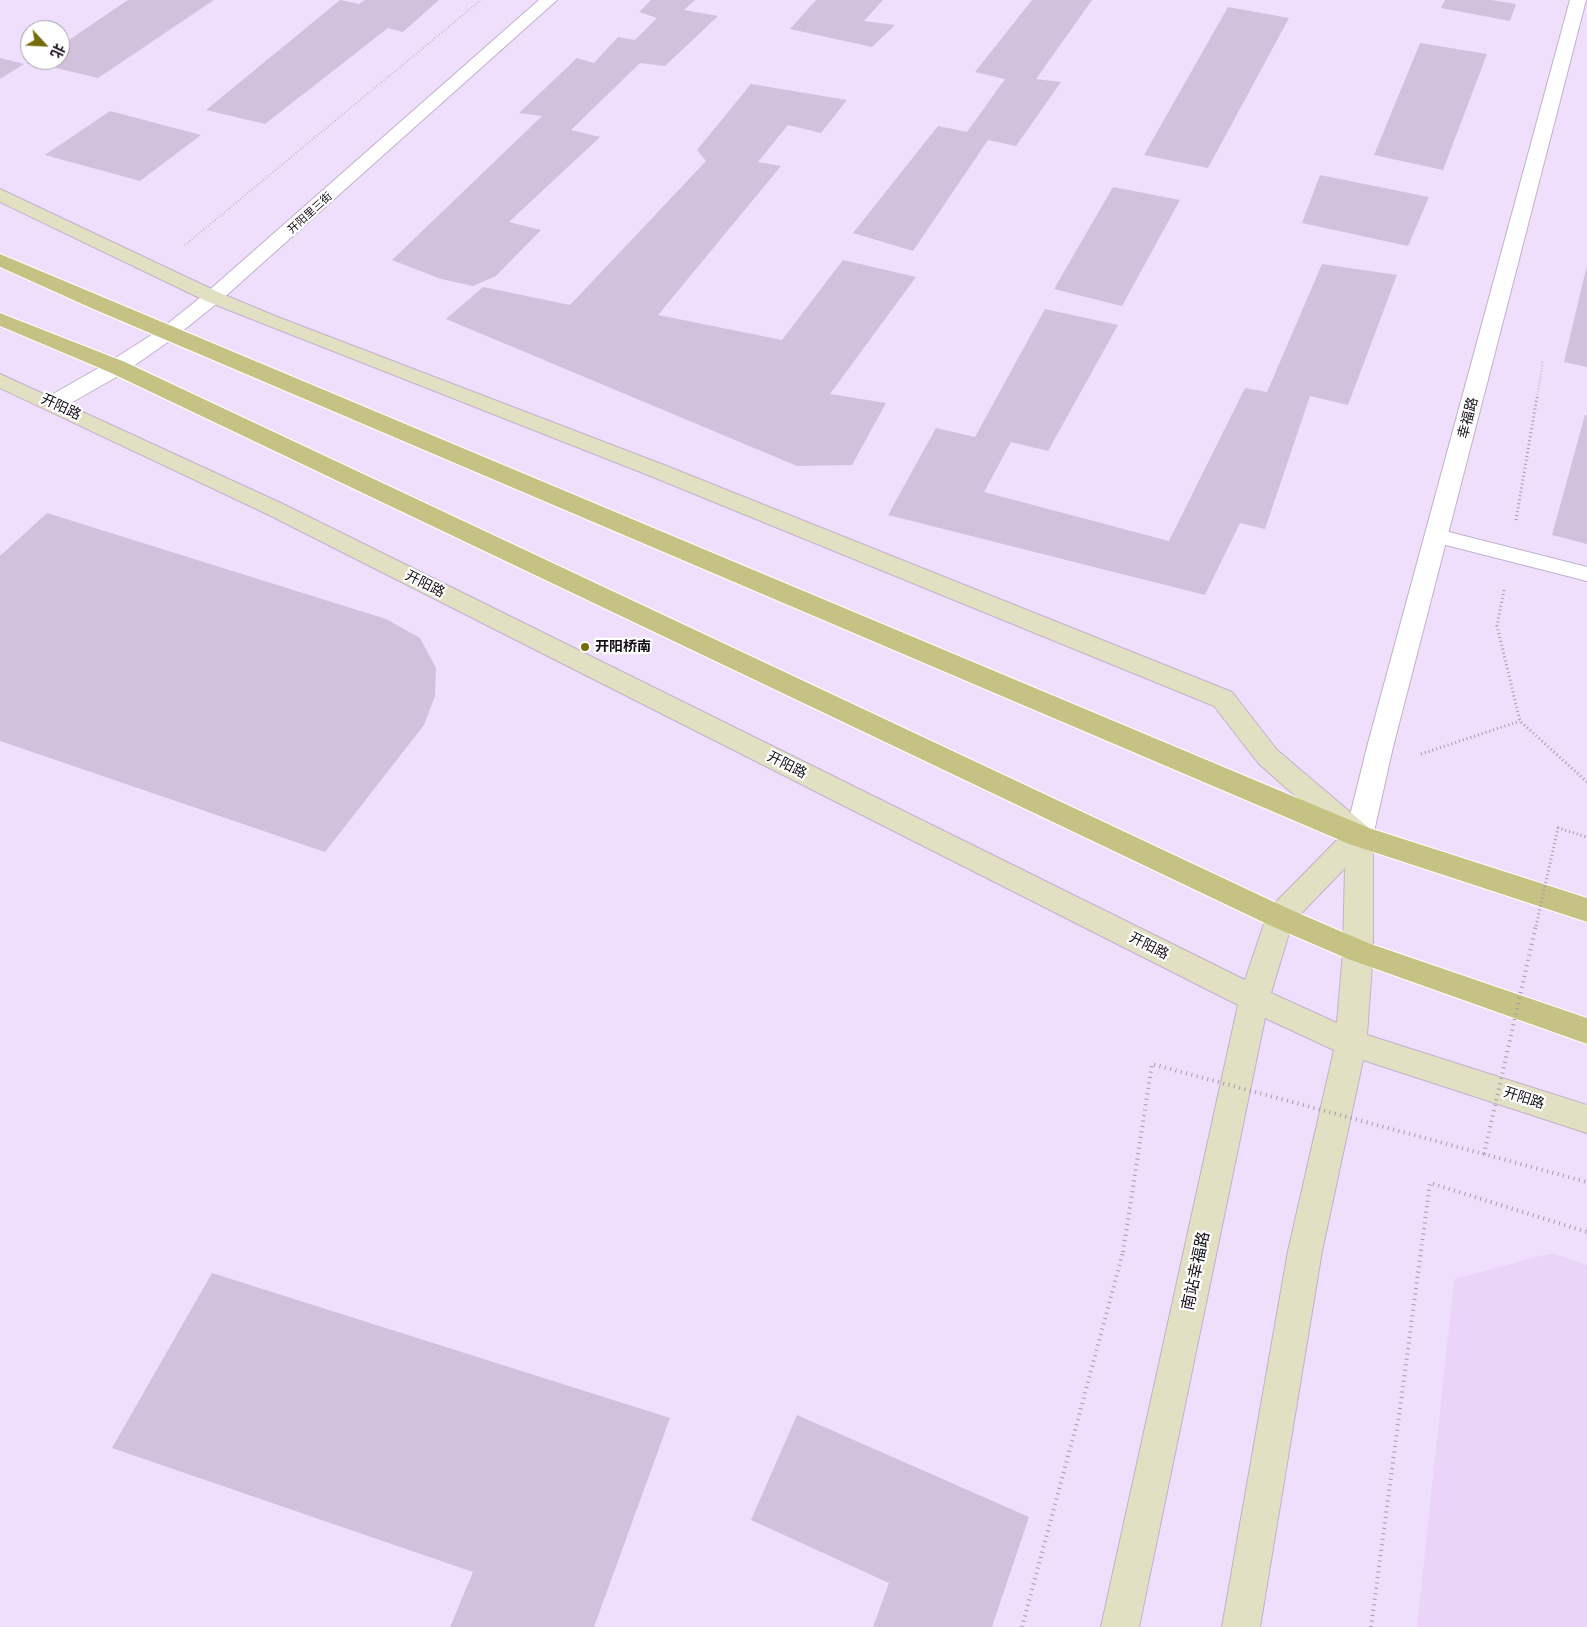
<!DOCTYPE html>
<html>
<head>
<meta charset="utf-8">
<style>
  body { margin:0 }
  #map { position:relative; width:1587px; height:1627px; overflow:hidden; background:#f0dffc; font-family:"Playfair Display","Noto Sans SC",serif }
  canvas { display:block }
  .north { position:absolute; left:20px; top:20px; width:50px; height:50px; box-sizing:border-box; background:#fff; border:1px solid #a19fa3; border-radius:50%; rotate:115deg; font-size:14px; font-weight:700; line-height:20px; text-align:center; color:#140e18 }
  .north::after { content:''; display:block; margin:auto; width:18px; height:22px; background:#746d0b; clip-path:polygon(50% 0,100% 100%,50% 72%,0 100%) }
</style>
</head>
<body>
<div id="map">
<canvas width="1587" height="1627"></canvas>
<div class="north">北</div>
</div>
<script>
const context = document.querySelector('canvas').getContext('2d');
context.lineJoin = 'round';
function fill(path, color) { context.fillStyle = color; context.fill(path, 'evenodd'); }
const poly = rows => new Path2D(rows.map(r => 'M' + r).join(''));
function trace(path, color, width, dash) { context.strokeStyle = color; context.lineWidth = width; context.lineCap = dash ? 'butt' : 'round'; context.setLineDash(dash || []); context.stroke(path); }
function label(font, color, halo, rows, align = 'center') {
  context.font = font + ' "Playfair Display","Noto Sans SC",serif'; context.lineWidth = 4.5; context.setLineDash([]); context.textBaseline = 'middle'; context.strokeStyle = halo; context.fillStyle = color; for (const [text, x, y, turn = 0] of rows) {
    context.save(); context.translate(x, y); context.rotate((+turn || 0) * Math.PI / 180); context.textAlign = isNaN(turn) ? turn : align; if (halo) context.strokeText(text, 0, 0); context.fillText(text, 0, 0); context.restore();
  }
}
fill(poly([
  [1552,1253,1587,1265,1587,1627,1417,1627,1454,1279]
]), '#ead5f9');
fill(poly([
  [128,0,214,0,98,78,35,63,39,60,60,60,60,46],
  [340,0,359,4,365,0,439,0,403,32,388,28,265,124,206,110],
  [651,0,695,0,684,10,718,16,665,66,640,63,571,130,600,137,509,222,541,230,496,276,473,286,441,279,392,260,542,116,519,113,577,58,594,63,618,37,635,40,657,18,639,12],
  [816,0,883,0,864,21,895,25,872,47,790,29],
  [1032,0,1092,0,1036,79,1061,82,1016,146,988,140,913,251,853,233,938,126,967,132,1005,79,975,72],
  [1445,0,1491,0,1516,4,1510,21,1441,8],
  [1228,7,1289,18,1208,168,1144,155],
  [1420,43,1487,54,1443,170,1374,155],
  [0,58,24,64,0,79],
  [751,84,847,100,821,133,788,125,758,162,781,166,658,315,782,340,843,260,916,277,830,394,886,403,852,465,797,466,446,319,483,287,570,305,706,161,697,150],
  [110,111,201,135,140,181,45,155],
  [1320,175,1429,197,1408,246,1302,223],
  [1113,187,1180,200,1122,306,1054,289],
  [1322,264,1397,275,1348,405,1310,396,1265,529,1240,523,1205,595,888,515,936,428,975,437,1045,309,1118,325,1048,451,1011,442,984,492,1169,541,1245,388,1267,392],
  [1586,269,1587,269,1587,367,1564,362],
  [1585,415,1587,415,1587,544,1552,535],
  [47,513,386,619,420,638,436,668,435,696,424,725,325,852,0,741,0,556],
  [212,1273,670,1418,594,1627,450,1627,473,1572,112,1448],
  [797,1415,1029,1517,992,1627,873,1627,889,1583,751,1520]
]), '#d1c1dd');
const lane = poly([
  [1437,529,1587,567,1587,581,1430,541,1427,536,1430,531,1437,529]
]);
const street = poly([
  [539,0,557,0,220,301,175,337,125,372,62,408,54,410,46,408,43,403,46,398,109,362,161,329,206,293,539,0],
  [1570,0,1586,0,1393,747,1373,836,1369,844,1359,847,1349,844,1345,836,1367,747,1570,0]
]);
const secondary = poly([
  [0,189,220,293,275,316,664,465,1232,692,1277,750,1369,828,1373,836,1373,951,1367,1035,1587,1105,1587,1133,1363,1060,1322,1251,1260,1627,1222,1627,1288,1251,1334,1050,1265,1018,1139,1627,1101,1627,1238,1005,267,514,0,388,0,374,283,504,1245,980,1269,909,1341,836,1259,764,1214,706,648,475,206,301,0,202,0,189],
  [1345,868,1343,951,1337,1023,1271,993,1292,923,1345,868]
]);
const primary = poly([
  [0,254,1369,828,1587,898,1587,922,1349,844,91,308,0,267,0,254],
  [0,313,125,362,1289,909,1368,943,1587,1018,1587,1044,1348,959,1269,925,109,372,0,326,0,313]
]);
trace(lane, '#c1b1cd', 2);
trace(street, '#c1b1cd', 2);
trace(secondary, '#c1b1cd', 2);
trace(primary, '#fff', 2);
trace(poly([
  [185,245,481,0],
  [1537,398,1543,360]
]), '#a799b0', 2, [0.5, 2.5]);
trace(poly([
  [1516,520,1537,397],
  [1504,590,1497,626,1520,721,1587,782],
  [1421,754,1520,721]
]), '#a799b0', 3, [1, 3]);
trace(poly([
  [1022,1627,1123,1252],
  [1371,1627,1430,1183,1587,1232]
]), '#a799b0', 4, [1, 4.5]);
fill(lane, '#fff');
fill(street, '#fff');
fill(secondary, '#e2e0c2');
fill(primary, '#c6c284');
trace(poly([
  [1536,926,1558,828,1587,837]
]), '#a799b0', 3, [1, 3]);
trace(poly([
  [1484,1154,1536,925],
  [1123,1252,1152,1064,1587,1182]
]), '#a799b0', 4, [1, 4.5]);
for (const [x, y, r, color] of [
  [585,647,5,"#746d0b"]
]) { const dot = new Path2D(); dot.arc(x, y, r, 0, 2 * Math.PI); context.fillStyle = color; context.fill(dot); trace(dot, '#fff', 2); }
label('11px', '#140e18', '#fff', [
  ["开阳里三街",310,213,-42]
]);
label('14px', '#140e18', '#fff', [
  ["开阳路",61,407,25],
  ["幸福路",1468,418,-75],
  ["开阳路",425,584,27],
  ["开阳路",787,765,27],
  ["开阳路",1149,946,27],
  ["开阳路",1524,1098,18]
]);
label('bold 14px', '#140e18', '#fff', [
  ["开阳桥南",595,647]
], 'left');
label('16px', '#140e18', '#fff', [
  ["南站幸福路",1196,1271,-78]
]);
</script>
</body>
</html>
